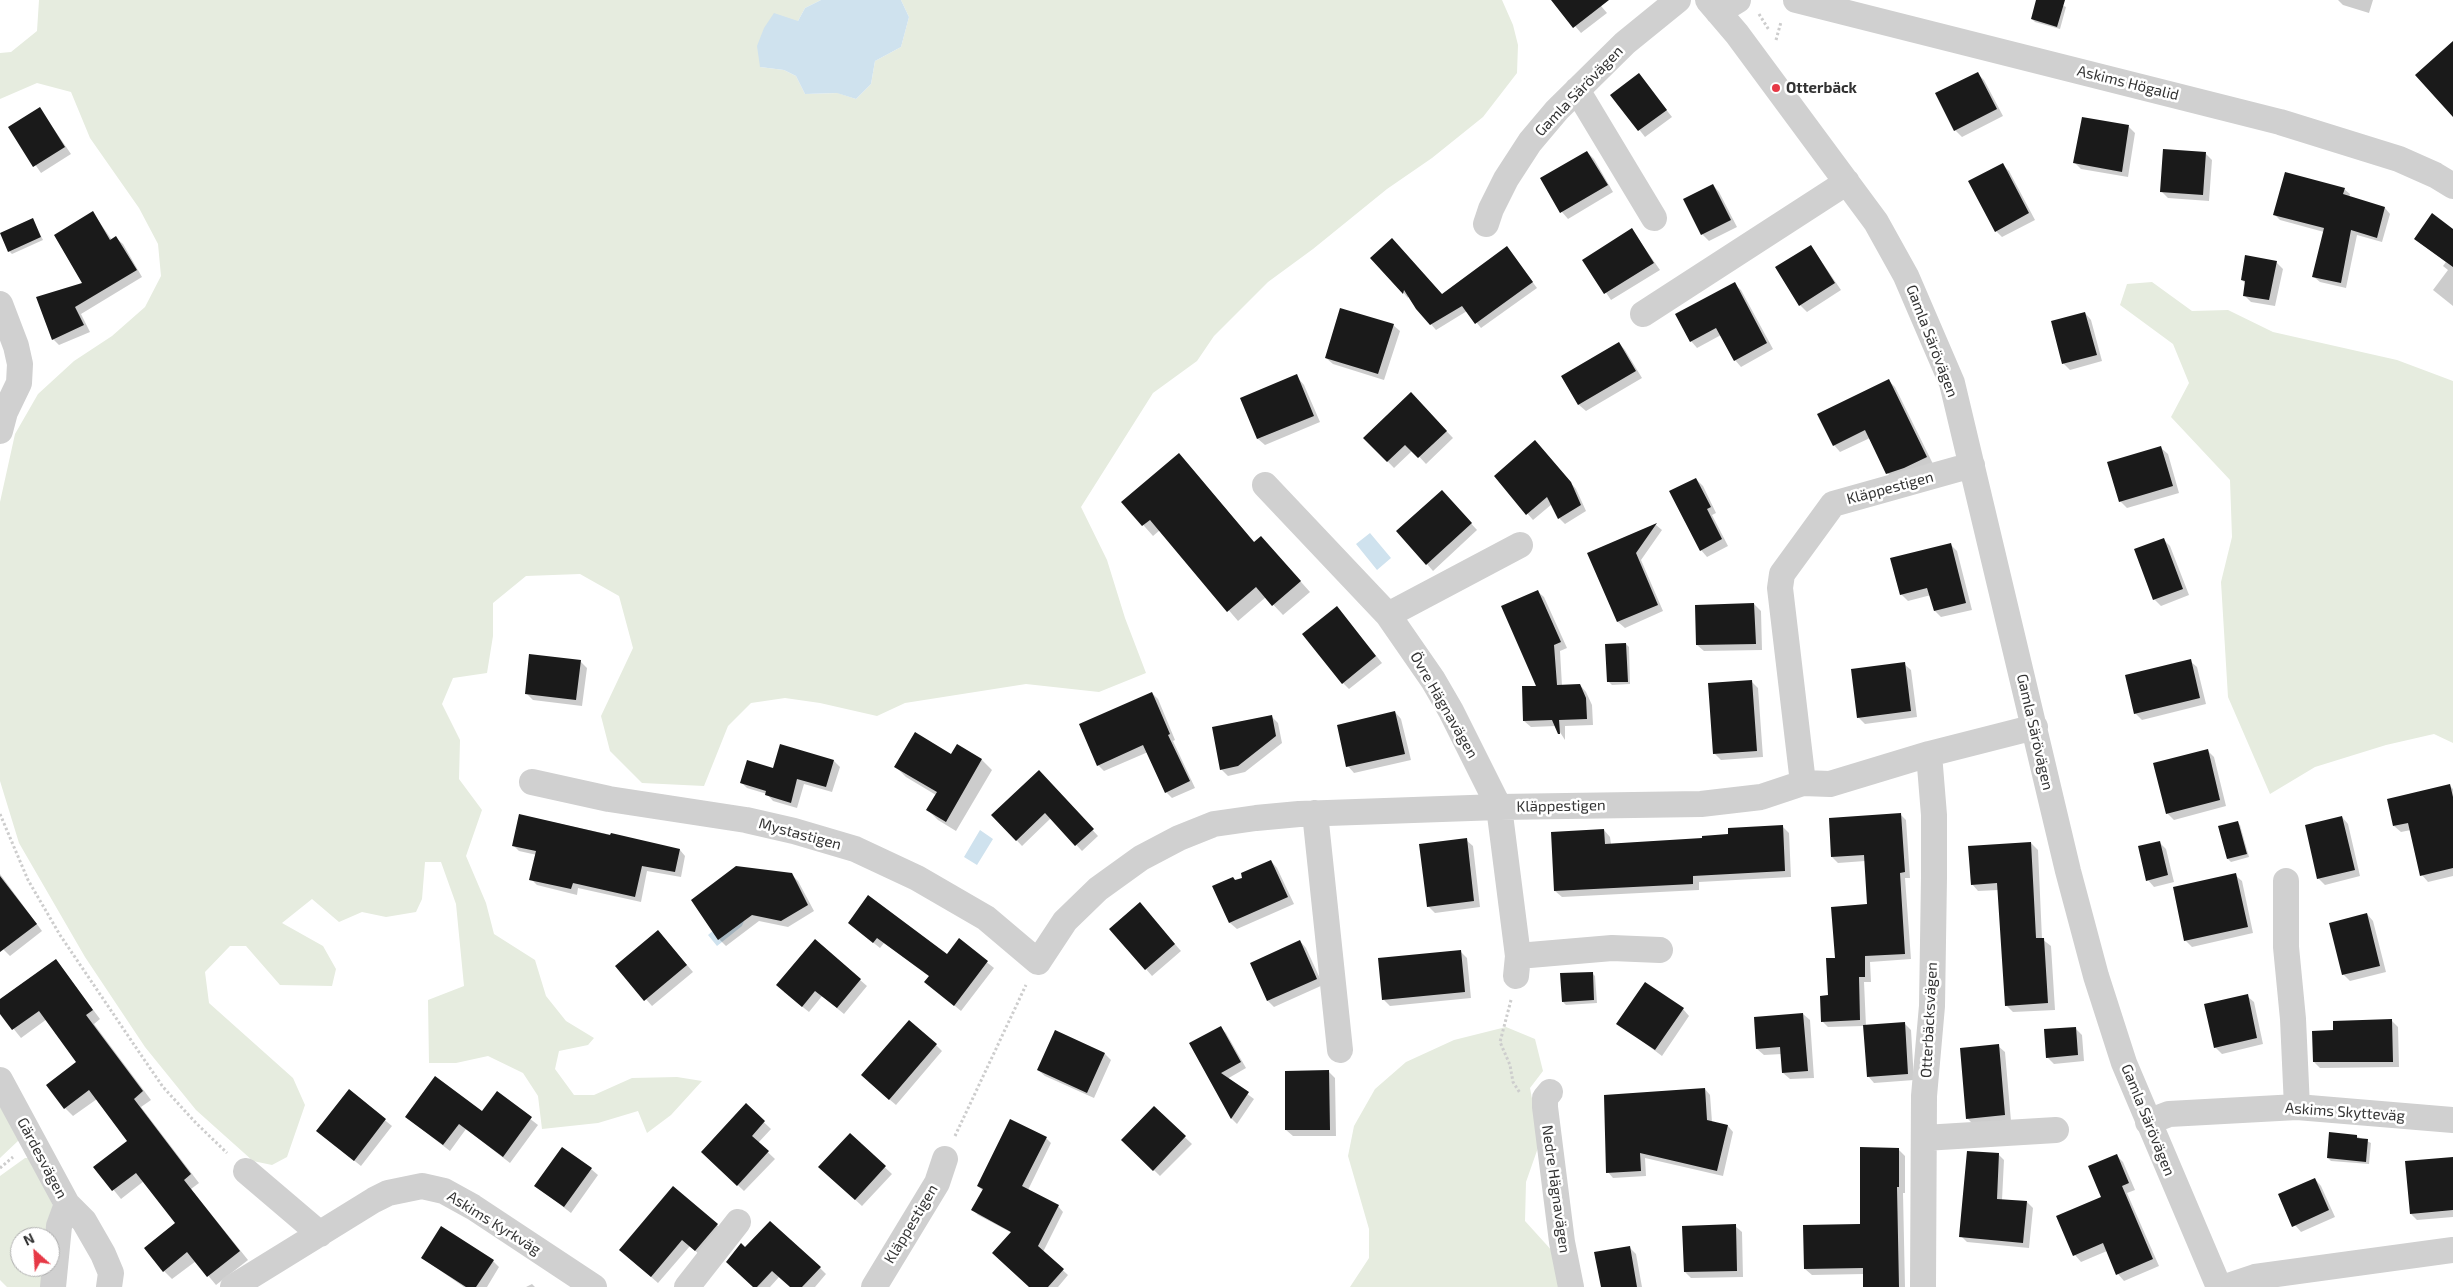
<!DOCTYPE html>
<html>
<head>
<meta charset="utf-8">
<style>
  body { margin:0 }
  #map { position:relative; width:2453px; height:1287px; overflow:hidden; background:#fff; font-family:"Exo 2",sans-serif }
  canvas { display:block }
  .north { position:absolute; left:10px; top:1227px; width:50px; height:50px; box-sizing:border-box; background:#fff; border:1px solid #adadad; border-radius:50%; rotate:334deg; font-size:14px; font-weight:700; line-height:20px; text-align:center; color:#333 }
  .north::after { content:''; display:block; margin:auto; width:18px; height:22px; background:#e63946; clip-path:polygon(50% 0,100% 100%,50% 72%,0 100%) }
</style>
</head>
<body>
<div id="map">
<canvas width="2453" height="1287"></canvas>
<div class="north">N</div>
</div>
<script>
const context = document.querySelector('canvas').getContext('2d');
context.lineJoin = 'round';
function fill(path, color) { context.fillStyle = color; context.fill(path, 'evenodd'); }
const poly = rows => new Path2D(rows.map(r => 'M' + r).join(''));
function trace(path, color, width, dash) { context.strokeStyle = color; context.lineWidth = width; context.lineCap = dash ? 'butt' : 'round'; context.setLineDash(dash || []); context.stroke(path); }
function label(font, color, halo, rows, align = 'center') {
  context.font = font + ' "Exo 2",sans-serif'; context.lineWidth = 5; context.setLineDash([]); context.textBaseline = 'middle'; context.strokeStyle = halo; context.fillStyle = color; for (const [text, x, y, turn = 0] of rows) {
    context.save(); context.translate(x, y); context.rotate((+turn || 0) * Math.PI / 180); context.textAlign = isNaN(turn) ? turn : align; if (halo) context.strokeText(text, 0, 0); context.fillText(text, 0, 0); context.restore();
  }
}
fill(poly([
  [39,0,821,0,805,8,798,21,760,67,784,70,796,76,805,94,838,93,856,99,871,84,875,61,901,47,909,17,901,0,1502,0,1513,25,1518,45,1517,73,1483,117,1432,158,1387,189,1313,249,1268,282,1214,336,1197,361,1153,393,1081,507,1107,560,1125,618,1146,673,1099,692,1026,684,905,703,877,716,820,703,785,698,751,703,728,726,704,786,642,783,610,751,601,716,633,648,619,596,580,574,526,576,493,603,493,636,487,673,453,678,442,704,460,740,459,779,482,810,466,856,486,903,494,934,535,960,546,996,566,1021,594,1038,588,1045,559,1051,555,1069,574,1095,594,1095,632,1078,677,1077,702,1081,671,1115,647,1133,638,1111,598,1123,542,1129,538,1096,523,1073,488,1056,456,1063,429,1063,428,1000,464,986,456,904,441,862,425,862,422,899,416,912,386,917,362,912,339,922,312,899,282,923,323,946,336,969,332,986,280,985,246,946,230,946,205,972,209,1003,293,1078,305,1105,287,1157,272,1165,253,1161,196,1110,145,1047,85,957,19,843,0,781,0,502,15,434,38,394,74,361,112,336,145,307,161,276,158,244,139,208,90,138,71,92,37,83,0,99,0,53,11,52,37,31],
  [2152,282,2192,311,2228,310,2273,332,2397,360,2453,381,2453,743,2434,734,2386,745,2315,767,2270,794,2228,697,2221,582,2232,537,2230,480,2171,417,2189,383,2173,344,2120,305,2127,284],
  [1506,1027,1535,1039,1543,1071,1530,1088,1540,1142,1526,1182,1525,1221,1554,1253,1564,1287,1350,1287,1369,1258,1369,1229,1348,1156,1354,1126,1375,1089,1406,1062,1454,1040],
  [0,1104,19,1140,0,1158],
  [25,1158,31,1158,53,1205,50,1237,20,1237,20,1267,48,1267,49,1287,7,1287,0,1280,0,1176]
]), '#e6ecdf');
fill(poly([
  [821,0,901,0,909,17,901,47,875,61,871,84,856,99,837,93,805,94,796,76,784,70,760,67,757,46,764,28,774,13,798,21,805,8],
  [1370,533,1391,558,1377,570,1356,544],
  [980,830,993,839,977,865,964,857],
  [733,914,744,921,742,926,717,946,708,935]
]), '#cfe2ee');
fill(poly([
  [1553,0,1596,0,1607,13,1581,33],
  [2038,0,2051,0,2066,7,2060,29,2035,22,2032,19],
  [2338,0,2373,0,2369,13,2343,5],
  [1977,73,1984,80,2003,116,1962,137,1955,130,1937,94],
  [1639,75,1672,117,1645,137,1612,95],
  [40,109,71,154,41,173,10,128],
  [2128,126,2135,133,2128,177,2081,169,2075,163],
  [1587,152,1594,159,1613,192,1568,219,1562,212],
  [2206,154,2212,160,2209,201,2168,198,2161,191],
  [2002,164,2009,171,2035,220,2002,237,1996,231],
  [1713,185,1719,192,1737,227,1709,241,1702,234],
  [2344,189,2350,194,2349,198,2385,208,2390,214,2382,242,2357,235,2346,288,2320,282,2314,277,2324,232,2280,220,2275,215],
  [93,213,112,240,116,238,123,244,142,277,81,314,90,332,59,345,53,339,84,284],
  [33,220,43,240,12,254,9,251],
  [2453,229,2453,306,2433,290,2448,270,2443,266,2446,262,2415,239],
  [1632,230,1660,270,1611,300,1584,260],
  [1811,246,1841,290,1807,312,1800,305],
  [1507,248,1537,288,1481,328,1467,311,1436,330,1417,308,1409,295,1408,298,1372,258,1442,296],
  [2276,262,2283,269,2275,306,2251,302,2244,295,2246,284,2242,280],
  [1734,284,1741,290,1773,349,1741,367,1735,360,1721,335,1697,348,1691,341],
  [2085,313,2091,320,2102,361,2070,370,2064,364,2053,322],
  [1393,325,1400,331,1384,380,1333,364,1326,358],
  [1619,343,1625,350,1642,378,1586,411,1579,405,1563,376],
  [1298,378,1304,385,1320,422,1265,445,1258,439,1242,399],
  [1889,381,1895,387,1933,464,1894,479,1887,473,1870,438,1840,452,1834,445],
  [1411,394,1453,438,1426,464,1413,450,1394,468,1365,438],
  [1541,448,1576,489,1586,511,1565,524,1559,518,1552,504,1533,520,1495,476],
  [2161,448,2168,454,2179,493,2127,508,2120,501],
  [1188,465,1255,543,1261,537,1310,592,1283,615,1266,597,1238,621,1160,530,1153,536,1123,502],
  [1696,479,1703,486,1716,513,1712,515,1728,546,1707,557,1701,550],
  [1448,498,1477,530,1433,571,1427,564],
  [1656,525,1662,530,1641,560,1663,611,1625,628,1618,622,1589,553],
  [2164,540,2170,546,2189,595,2161,606,2154,599],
  [1950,544,1957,551,1972,610,1941,617,1935,611,1931,595,1908,601,1901,594],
  [1537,591,1544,597,1567,648,1560,651,1562,686,1580,685,1586,692,1592,705,1593,725,1565,726,1565,740,1556,726,1531,727,1524,721,1538,687],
  [1754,604,1761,611,1762,650,1704,651,1697,645],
  [1343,615,1382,663,1349,689,1343,683],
  [1626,644,1629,647,1630,684,1612,685,1609,682],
  [580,661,587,668,582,706,533,700,526,693],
  [2190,661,2197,667,2206,704,2142,720,2135,713],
  [1904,664,1911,670,1917,717,1865,724,1858,717],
  [1751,681,1758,688,1763,757,1721,760,1714,753],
  [1152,693,1158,699,1175,740,1173,741,1195,788,1172,798,1166,792,1148,752,1104,771,1098,765],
  [1395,712,1401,719,1411,760,1354,773,1348,766],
  [1272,717,1278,723,1282,743,1245,772,1228,776,1221,769],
  [957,746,982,760,992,770,956,831,938,820,928,810,936,795,906,777,896,767,952,755],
  [2208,751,2214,757,2226,806,2174,820,2167,813],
  [834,761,840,767,832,792,804,784,797,808,773,801,767,794,747,788,741,782,774,769],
  [1044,777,1098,836,1082,851,1051,818,1022,846,993,815],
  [2449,785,2453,789,2453,876,2428,882,2422,875,2411,830,2401,832,2394,826],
  [1900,814,1906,820,1910,878,1905,878,1911,959,1870,962,1871,982,1864,982,1866,1026,1904,1023,1911,1030,1914,1080,1874,1083,1868,1076,1864,1026,1828,1027,1822,1021,1829,996,1836,959,1868,905,1865,861,1838,863,1832,857],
  [520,815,680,850,685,856,681,877,647,871,641,902,578,888,577,895,537,885,531,879,537,855,519,851,513,845],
  [2342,817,2348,824,2360,876,2325,885,2318,878],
  [2237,822,2240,825,2249,857,2231,862,2228,859],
  [1782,826,1789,833,1791,877,1699,882,1699,890,1562,897,1555,891,1552,833,1604,830,1610,837,1611,844,1703,839],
  [1466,840,1473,846,1480,907,1435,913,1428,906],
  [2159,842,2166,849,2174,882,2154,887,2148,880],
  [2031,843,2038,850,2042,939,2051,946,2055,1010,2013,1012,2006,1005,1999,890,1978,891,1972,884],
  [1271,861,1277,868,1294,904,1237,929,1230,923,1214,887,1243,879],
  [0,874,42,931,10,956,0,946],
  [791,874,798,881,814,911,788,927,759,921,726,946,719,939],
  [2235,875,2242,881,2253,933,2192,947,2185,940],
  [1146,911,1181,951,1152,976,1146,969],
  [2367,914,2373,921,2386,972,2350,981,2343,974],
  [856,929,947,956,959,940,994,968,961,1011,926,982,930,977,884,943,880,948],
  [664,938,693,972,652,1006,617,966],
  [815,941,867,986,844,1014,822,996,809,1012,784,992],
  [1300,941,1306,948,1323,985,1274,1007,1268,1001],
  [1460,951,1467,958,1471,998,1390,1006,1384,1000],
  [56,960,100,1019,94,1024,151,1100,141,1107,199,1183,191,1189,248,1260,216,1285,196,1261,172,1279,164,1271,177,1224,144,1181,121,1199,95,1167,129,1141,97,1099,73,1116,65,1108,78,1062,47,1019,21,1038,0,1012,0,1001],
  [1592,973,1595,976,1597,1003,1566,1005,1563,1002],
  [2247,996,2254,1002,2263,1044,2222,1054,2215,1047],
  [1683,1009,1689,1016,1662,1056,1618,1023],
  [1803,1014,1810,1020,1814,1078,1790,1079,1783,1073,1782,1054,1764,1055,1757,1049],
  [2392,1021,2398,1027,2399,1067,2320,1068,2314,1062,2334,1031],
  [1220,1027,1226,1033,1246,1068,1227,1079,1254,1099,1237,1124,1232,1119,1191,1044],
  [2075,1028,2082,1035,2084,1061,2054,1064,2047,1057],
  [936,1045,942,1051,896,1105,869,1082],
  [1998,1046,2005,1052,2011,1121,1974,1125,1967,1118],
  [1105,1054,1111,1060,1094,1098,1045,1076,1038,1070],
  [1329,1072,1335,1078,1336,1136,1293,1136,1286,1130],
  [1705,1089,1710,1095,1712,1122,1728,1126,1733,1132,1723,1176,1645,1158,1646,1176,1613,1178,1608,1172],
  [349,1091,392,1126,361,1166,317,1131],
  [497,1093,538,1125,510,1163,466,1129,450,1151,406,1117,482,1113],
  [746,1105,771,1129,758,1143,775,1159,744,1191,709,1158],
  [1154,1108,1192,1144,1160,1176,1123,1140],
  [850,1135,892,1174,862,1206,820,1167],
  [2356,1136,2371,1143,2369,1164,2331,1161,2328,1158],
  [1046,1138,1051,1143,1028,1190,1058,1206,1063,1212,1043,1252,1068,1275,1058,1287,1030,1287,1012,1233,978,1215,973,1210,983,1191,978,1186],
  [1899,1150,1905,1156,1905,1193,1903,1193,1905,1287,1865,1287,1864,1274,1812,1275,1805,1269,1861,1225],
  [1998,1154,2004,1160,2002,1200,2027,1202,2033,1208,2029,1248,1967,1242,1961,1236],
  [2117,1156,2123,1162,2135,1190,2127,1193,2159,1266,2124,1281,2118,1274,2107,1251,2081,1262,2075,1255,2058,1217,2103,1197],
  [2453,1158,2453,1217,2417,1220,2411,1214],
  [591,1169,598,1175,571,1213,536,1186],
  [2315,1179,2321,1186,2335,1217,2301,1232,2295,1225],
  [717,1225,723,1231,702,1257,690,1246,658,1283,627,1256],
  [1735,1226,1742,1232,1743,1277,1691,1278,1685,1272],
  [1629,1247,1636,1254,1642,1287,1602,1287],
  [746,1249,820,1268,826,1274,815,1287,791,1287,779,1277,770,1287,754,1287],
  [422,1258,493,1261,499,1267,487,1287,464,1287],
  [532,1284,535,1287,526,1287]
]), '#0003');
fill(poly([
  [1551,0,1609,0,1573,28],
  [2036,0,2065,0,2057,27,2031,19],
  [2453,41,2453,117,2415,75],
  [1978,72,1997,109,1954,131,1935,93],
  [1639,73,1667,110,1638,131,1610,95],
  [40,107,65,147,33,167,8,127],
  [2082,117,2129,125,2122,172,2073,163],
  [2163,149,2206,152,2203,195,2160,192],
  [1587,151,1608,185,1560,213,1540,178],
  [2003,163,2029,213,1995,232,1968,181],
  [2285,172,2345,188,2343,194,2385,207,2377,238,2351,230,2341,283,2312,277,2324,228,2273,215],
  [1713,184,1731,220,1701,235,1683,199],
  [93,211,110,240,116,236,137,270,75,307,84,325,52,340,36,297,82,283,54,235],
  [2432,213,2453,229,2453,267,2414,239],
  [33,218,41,237,8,252,0,233],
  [1632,228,1654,263,1604,294,1582,260],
  [1392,238,1442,294,1507,246,1533,282,1475,324,1462,306,1430,325,1416,309,1404,290,1403,294,1370,258],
  [1811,245,1835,283,1799,306,1775,267],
  [2245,255,2277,261,2269,300,2243,296,2245,281,2241,280],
  [1735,282,1767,343,1734,361,1716,328,1690,342,1675,314],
  [1340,308,1394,324,1378,374,1325,358],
  [2085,312,2097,355,2062,364,2051,321],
  [1619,342,1636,371,1578,405,1561,376],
  [1297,374,1314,416,1257,439,1240,398],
  [1889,379,1927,457,1904,468,1886,474,1865,430,1833,446,1817,414],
  [1411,392,1447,431,1418,458,1405,445,1387,462,1363,438],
  [1535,440,1571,482,1581,505,1558,519,1547,497,1526,515,1494,476],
  [2161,446,2173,486,2119,502,2107,462],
  [1179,453,1254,542,1261,536,1301,581,1272,606,1256,587,1227,612,1150,520,1142,526,1121,502],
  [1696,478,1711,507,1707,509,1722,539,1700,551,1669,491],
  [1442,490,1472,523,1426,565,1396,531],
  [1657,523,1636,553,1658,605,1617,622,1587,553],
  [2164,538,2183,589,2153,600,2134,549],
  [1951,543,1966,603,1934,611,1927,588,1900,595,1890,558],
  [1538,590,1561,642,1554,645,1557,685,1580,684,1586,698,1587,719,1559,720,1560,734,1558,734,1552,720,1523,721,1522,686,1536,686,1501,606],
  [1754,603,1756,644,1696,645,1695,605],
  [1337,606,1376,656,1342,684,1302,634],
  [1626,643,1628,682,1607,682,1605,644],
  [529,654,581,660,576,700,525,694],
  [2191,659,2200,698,2134,714,2125,675],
  [1905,662,1911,711,1857,718,1851,669],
  [1752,680,1757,751,1713,754,1708,683],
  [1152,692,1170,734,1168,735,1190,781,1165,793,1143,745,1097,766,1079,724],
  [1395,711,1405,754,1346,767,1337,725],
  [1272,715,1276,736,1238,766,1220,770,1212,727],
  [915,732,951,754,957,744,982,759,946,822,926,810,937,792,894,767],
  [780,744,834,760,826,787,797,779,791,803,765,795,766,791,740,783,747,760,773,768],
  [2208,749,2220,800,2166,814,2153,763],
  [1039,770,1094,829,1075,846,1045,813,1016,841,991,815],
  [2450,784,2453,797,2453,868,2420,876,2408,823,2393,826,2387,799],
  [1901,813,1905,872,1900,873,1905,954,1865,956,1865,977,1859,977,1860,1020,1821,1022,1820,996,1828,995,1826,958,1835,958,1831,907,1867,904,1864,855,1831,857,1829,818],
  [519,814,610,835,611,833,680,849,675,872,642,866,635,897,573,883,571,889,529,880,536,851,512,846],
  [2342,816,2355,870,2317,879,2305,825],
  [2238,821,2247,854,2227,859,2218,826],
  [1783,825,1785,871,1693,876,1693,884,1554,891,1551,832,1604,829,1605,844,1702,838,1702,836,1728,834,1728,828],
  [1467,838,1474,901,1427,907,1419,844],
  [2160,841,2168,875,2146,881,2138,846],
  [2031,842,2036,938,2044,938,2048,1003,2005,1006,1997,883,1971,885,1968,846],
  [1271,860,1288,897,1229,923,1212,886,1233,877,1235,880,1242,878,1241,873],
  [736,866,792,873,808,905,781,921,752,915,718,940,691,900],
  [2236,873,2248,927,2184,941,2173,887],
  [0,876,37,924,0,952],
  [868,895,947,954,959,938,988,961,954,1006,924,982,929,976,877,938,873,943,848,923],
  [1140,902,1175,944,1145,970,1109,929],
  [2367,913,2380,966,2342,975,2329,923],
  [658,930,687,965,644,1001,615,966],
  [815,939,861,979,837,1008,815,991,802,1007,776,985],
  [1300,940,1317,979,1267,1001,1250,963],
  [1461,950,1465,992,1382,1000,1378,958],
  [56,959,93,1010,86,1015,143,1091,134,1099,191,1174,184,1180,240,1251,207,1277,187,1252,163,1272,144,1248,175,1223,136,1173,112,1191,93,1167,127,1141,89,1090,64,1109,46,1085,76,1062,39,1011,12,1030,0,1014,0,999],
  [1593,972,1594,1000,1562,1002,1560,973],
  [1645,982,1684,1008,1655,1050,1616,1024],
  [2248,994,2257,1038,2214,1048,2204,1004],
  [1803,1013,1808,1071,1782,1073,1780,1047,1756,1049,1754,1017],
  [2392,1019,2393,1062,2313,1062,2312,1031,2333,1030,2333,1021],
  [909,1020,937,1044,889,1100,861,1075],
  [1905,1022,1908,1074,1867,1077,1863,1025],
  [1221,1026,1241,1062,1221,1073,1249,1092,1231,1119,1189,1043],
  [2076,1027,2078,1055,2046,1058,2044,1029],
  [1055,1030,1105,1053,1087,1093,1037,1070],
  [1999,1044,2005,1115,1966,1119,1960,1048],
  [1329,1070,1330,1130,1285,1130,1285,1071],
  [435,1076,482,1111,497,1091,532,1117,503,1157,459,1124,443,1145,405,1117],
  [1705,1088,1707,1120,1728,1125,1717,1171,1640,1153,1641,1171,1606,1173,1604,1095],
  [349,1089,386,1119,354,1161,316,1131],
  [746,1103,765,1121,752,1136,769,1151,737,1186,701,1152],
  [1154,1106,1186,1136,1153,1171,1121,1140],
  [1010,1119,1047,1137,1022,1186,1059,1205,1038,1246,1064,1269,1048,1287,1029,1287,992,1253,1011,1232,971,1210,983,1189,977,1186],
  [2329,1132,2357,1135,2357,1138,2368,1139,2366,1162,2327,1158],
  [850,1133,886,1166,855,1200,818,1167],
  [562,1147,592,1168,564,1207,534,1186],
  [1860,1147,1899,1148,1899,1187,1897,1187,1899,1287,1863,1287,1863,1268,1804,1269,1803,1225,1860,1224],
  [1967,1151,1999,1153,1997,1199,2027,1201,2023,1243,1959,1237],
  [2117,1154,2129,1183,2122,1186,2153,1259,2116,1275,2103,1243,2073,1256,2056,1216,2101,1197,2088,1166],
  [2453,1157,2453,1210,2410,1214,2405,1161],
  [2315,1178,2329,1210,2292,1227,2278,1194],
  [673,1186,718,1224,695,1251,682,1240,651,1277,619,1250],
  [770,1221,821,1267,802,1287,790,1287,772,1271,757,1287,753,1287,726,1262,741,1243,745,1247],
  [1736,1224,1737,1271,1684,1272,1682,1226],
  [441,1226,494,1260,476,1287,466,1287,421,1258],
  [1630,1246,1637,1287,1601,1287,1594,1252]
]), '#1a1a1a');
trace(poly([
  [1759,14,1769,30],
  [1776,40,1781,22],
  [0,814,28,880,60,935,139,1052,163,1087,196,1123,227,1153],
  [1511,1000,1500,1042,1510,1065,1513,1082,1520,1093],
  [955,1136,1026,985],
  [0,1168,13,1157]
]), '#cdcdcd', 3, [2.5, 2.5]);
trace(poly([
  [1708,0,1737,34,1876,222,1906,276,1952,383,2068,871,2096,976,2124,1063,2219,1287],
  [1796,0,2280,122,2399,159,2435,175,2453,186],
  [1718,12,1738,0],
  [1577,90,1654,218],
  [1486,224,1491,209,1506,179,1530,142,1557,110,1625,43,1678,0],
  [0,304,16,346,20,364,19,383,5,412,0,431],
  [1643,314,1847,182],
  [1265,485,1388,615,1433,680,1451,711,1499,807,1518,956,1516,976],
  [1388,615,1520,545],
  [532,782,609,799,746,820,794,831,855,849,917,878,986,918,1038,962,1065,921,1098,889,1141,858,1179,838,1214,824,1256,818,1299,814,1499,807,1701,804,1761,797,1803,783,1830,784,1929,754,2035,727],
  [1803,783,1780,588,1782,574,1833,504,1972,465],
  [1315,813,1340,1050],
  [2286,881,2286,947,2293,1019,2297,1107],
  [1518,956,1612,948,1660,950],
  [0,1080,67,1204,84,1221,103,1254,111,1273,109,1287],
  [1550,1092,1545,1098,1545,1107,1562,1242,1571,1287],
  [2148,1122,2169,1114,2297,1107,2453,1120],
  [1924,1138,2056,1130],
  [246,1171,320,1234],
  [53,1287,59,1226,67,1204],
  [233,1287,374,1200,388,1193,422,1186,444,1191,473,1207,594,1287],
  [687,1287,738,1222],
  [874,1287,937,1183,945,1159],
  [1923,1287,1924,1096,1932,1006,1934,877,1934,815,1929,754],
  [2225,1287,2255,1277,2453,1250]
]), '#d0d0d0', 26);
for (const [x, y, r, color] of [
  [1776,88,5,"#e63946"]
]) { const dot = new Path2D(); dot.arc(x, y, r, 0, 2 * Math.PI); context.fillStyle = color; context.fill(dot); trace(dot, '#fff', 2); }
label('15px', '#333', '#fff', [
  ["Askims Högalid",2128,83,14],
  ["Gamla Särövägen",1579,91,-46],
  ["Gamla Särövägen",1932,341,69],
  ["Kläppestigen",1890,488,-15],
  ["Övre Hägnavägen",1444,705,60],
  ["Gamla Särövägen",2035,732,77],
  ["Kläppestigen",1561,806,-1],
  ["Mystastigen",800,834,15],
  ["Otterbäcksvägen",1929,1020,-87],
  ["Askims Skytteväg",2345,1112,4],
  ["Gamla Särövägen",2148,1120,68],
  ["Gärdesvägen",42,1158,62],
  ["Nedre Hägnavägen",1556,1189,82],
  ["Askims Kyrkväg",494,1223,32],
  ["Kläppestigen",911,1224,-59]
]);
label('bold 15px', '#333', '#fff', [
  ["Otterbäck",1786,88]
], 'left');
</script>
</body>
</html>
